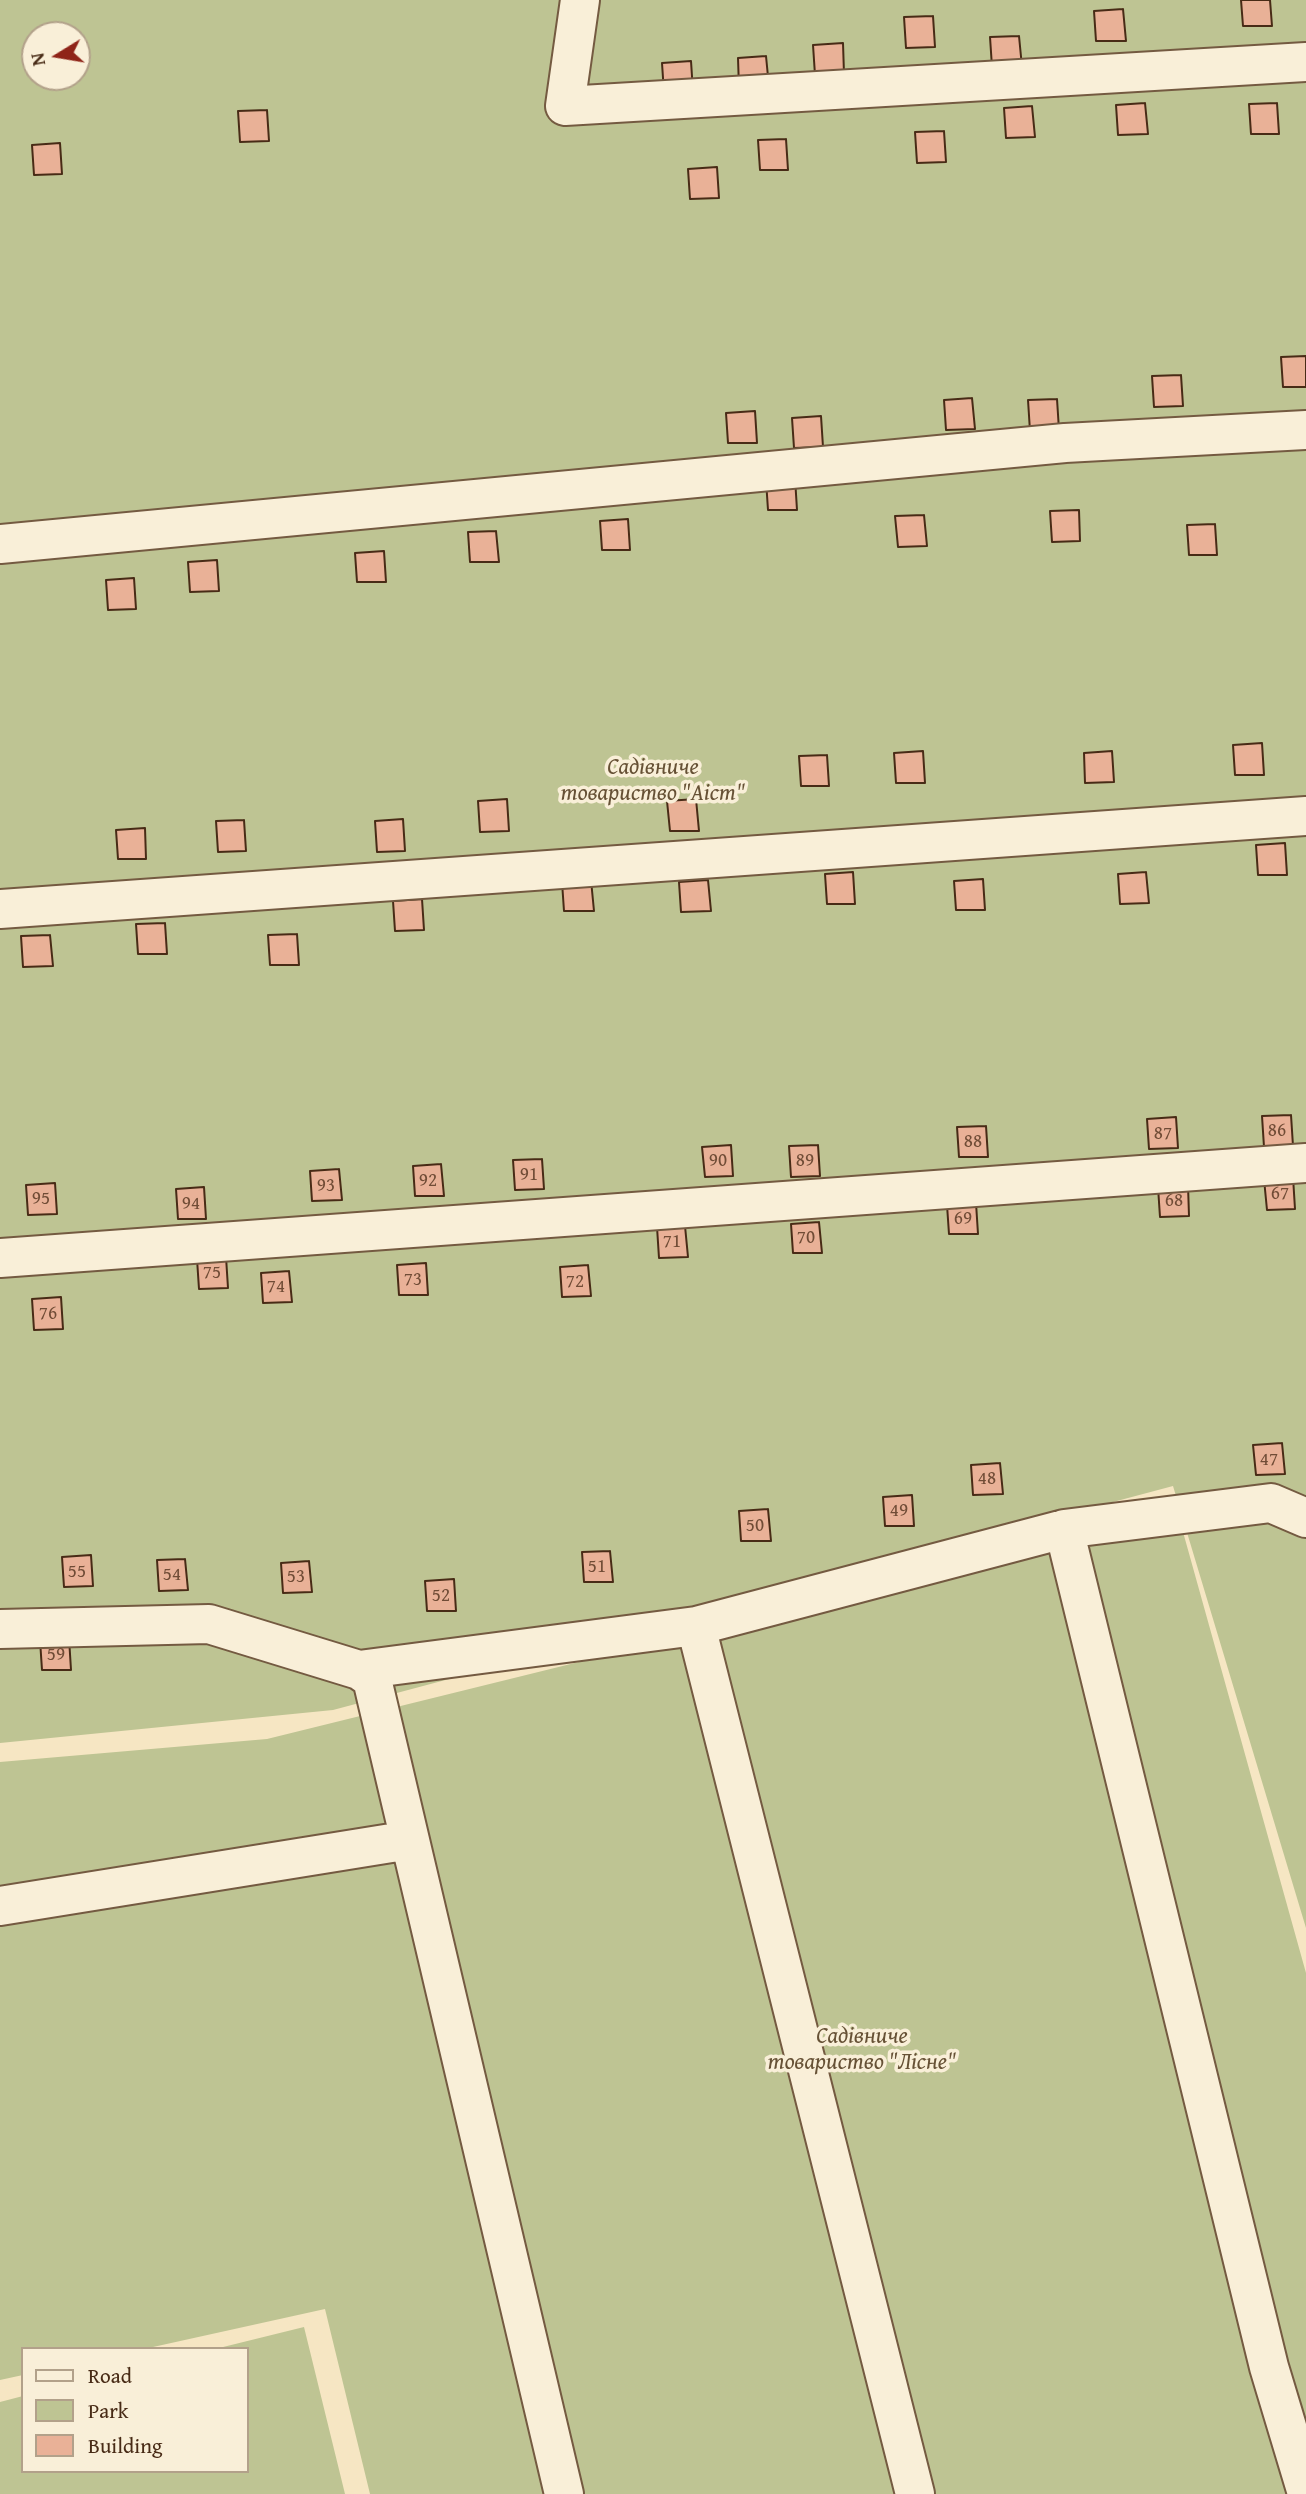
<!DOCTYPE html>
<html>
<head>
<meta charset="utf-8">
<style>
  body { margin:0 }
  #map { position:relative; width:1306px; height:2494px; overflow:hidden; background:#f6e6c3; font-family:"Gentium Book Plus",serif }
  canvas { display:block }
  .legend { position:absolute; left:21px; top:2347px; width:228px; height:126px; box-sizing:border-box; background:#f9efd8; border:2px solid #b2a18a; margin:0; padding:9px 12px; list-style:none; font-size:21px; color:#482b16 }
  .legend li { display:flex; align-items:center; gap:14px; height:35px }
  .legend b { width:35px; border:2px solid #b2a18a }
  .north { position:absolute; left:21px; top:21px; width:70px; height:70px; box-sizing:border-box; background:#f9efd8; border:2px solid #b2a18a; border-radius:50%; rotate:259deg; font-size:19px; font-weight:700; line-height:28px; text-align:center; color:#482b16 }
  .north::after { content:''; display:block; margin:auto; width:24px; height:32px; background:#8f2418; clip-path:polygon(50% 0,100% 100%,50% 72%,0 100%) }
</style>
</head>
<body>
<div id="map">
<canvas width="1306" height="2494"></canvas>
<ul class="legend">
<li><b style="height:9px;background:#f9efd8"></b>Road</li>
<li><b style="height:19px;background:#bec493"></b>Park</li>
<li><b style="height:19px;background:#e9b197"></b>Building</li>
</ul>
<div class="north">N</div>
</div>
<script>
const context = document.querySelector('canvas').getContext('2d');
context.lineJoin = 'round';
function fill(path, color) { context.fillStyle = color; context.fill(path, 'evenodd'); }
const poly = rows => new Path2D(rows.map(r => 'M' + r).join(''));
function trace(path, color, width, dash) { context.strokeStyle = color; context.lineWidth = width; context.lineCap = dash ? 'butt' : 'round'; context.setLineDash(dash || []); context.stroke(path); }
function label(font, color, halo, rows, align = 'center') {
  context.font = font + ' "Gentium Book Plus",serif'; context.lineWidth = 7; context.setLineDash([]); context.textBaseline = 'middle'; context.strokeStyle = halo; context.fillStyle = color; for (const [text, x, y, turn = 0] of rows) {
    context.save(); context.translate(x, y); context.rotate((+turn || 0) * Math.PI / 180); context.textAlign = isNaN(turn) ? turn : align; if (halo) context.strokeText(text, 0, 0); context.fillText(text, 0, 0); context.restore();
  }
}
fill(poly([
  [0,0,1306,0,1306,1928,1173,1486,333,1710,0,1743],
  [35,35,77,35,77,77,35,77],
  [1178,1514,1306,1973,1306,2494,370,2494,325,2309,144,2349,23,2349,23,2375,0,2380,0,1762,267,1739],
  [304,2327,345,2494,0,2494,0,2402,23,2396,23,2471,247,2471,247,2349,215,2349]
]), '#bec493');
const building = poly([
  [1241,0,1270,0,1272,26,1243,26,1241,0],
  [1123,9,1126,41,1096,41,1094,11,1123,9],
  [933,16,935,47,906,48,904,17,933,16],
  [1019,36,1022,67,992,67,990,37,1019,36],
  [843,43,844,74,815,75,813,45,843,43],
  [766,56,769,87,739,88,738,58,766,56],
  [691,61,693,92,664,93,662,63,691,61],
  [1145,103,1148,134,1118,135,1116,105,1145,103],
  [1277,103,1279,134,1251,134,1249,104,1277,103],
  [1032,106,1035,137,1006,138,1004,108,1032,106],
  [267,110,269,141,240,142,238,111,267,110],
  [944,131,946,162,917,163,915,132,944,131],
  [786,139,788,170,760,170,758,140,786,139],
  [60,143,62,174,34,175,32,145,60,143],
  [717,167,719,198,690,199,688,169,717,167],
  [1306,356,1306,387,1283,387,1281,357,1306,356],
  [1181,375,1183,406,1154,407,1152,376,1181,375],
  [972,398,975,429,946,430,944,400,972,398],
  [1057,399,1059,430,1030,431,1028,400,1057,399],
  [755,411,757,443,728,443,726,413,755,411],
  [821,416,823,447,794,448,792,418,821,416],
  [795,478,797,510,768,510,766,480,795,478],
  [1079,510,1080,541,1052,542,1050,511,1079,510],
  [924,515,927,546,898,547,895,516,924,515],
  [628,519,630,550,602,550,600,521,628,519],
  [1215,524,1217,555,1189,555,1187,525,1215,524],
  [496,531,499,562,470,562,468,532,496,531],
  [384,551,386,582,357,582,355,553,384,551],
  [217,560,219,591,190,592,188,562,217,560],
  [134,578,136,609,108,610,106,580,134,578],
  [1262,743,1264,775,1235,775,1233,745,1262,743],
  [923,751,925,783,896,783,894,753,923,751],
  [1112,751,1114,782,1085,783,1084,753,1112,751],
  [827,755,829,786,801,786,799,756,827,755],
  [507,799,509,831,480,832,478,801,507,799],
  [696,799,699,831,670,831,667,801,696,799],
  [403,819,405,851,377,852,375,821,403,819],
  [244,820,246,851,218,852,216,821,244,820],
  [145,828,146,859,118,859,116,830,145,828],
  [1285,843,1287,875,1258,875,1256,845,1285,843],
  [853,872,855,904,827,904,825,874,853,872],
  [1146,872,1149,903,1120,904,1118,874,1146,872],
  [983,879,985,910,956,910,954,881,983,879],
  [591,880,594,911,564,911,562,882,591,880],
  [708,880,711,911,681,912,679,882,708,880],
  [422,899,424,930,395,931,393,901,422,899],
  [165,923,167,954,138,954,136,924,165,923],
  [297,934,299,965,270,965,268,935,297,934],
  [50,935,53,966,23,967,21,936,50,935],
  [1291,1115,1293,1146,1264,1147,1262,1116,1291,1115],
  [1176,1117,1178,1148,1149,1149,1147,1119,1176,1117],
  [986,1126,988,1157,959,1157,957,1127,986,1126],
  [731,1145,733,1176,705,1177,702,1147,731,1145],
  [818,1145,820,1176,791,1177,789,1146,818,1145],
  [542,1159,544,1189,515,1190,513,1160,542,1159],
  [441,1164,444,1196,415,1196,413,1166,441,1164],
  [339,1169,342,1200,312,1201,310,1171,339,1169],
  [1293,1177,1295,1209,1267,1210,1264,1179,1293,1177],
  [55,1183,57,1214,28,1215,26,1185,55,1183],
  [1188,1185,1189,1216,1160,1217,1158,1187,1188,1185],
  [204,1187,206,1219,178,1219,176,1189,204,1187],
  [976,1203,978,1234,949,1234,947,1205,976,1203],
  [819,1222,822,1253,793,1253,791,1224,819,1222],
  [685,1226,688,1257,659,1258,657,1227,685,1226],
  [226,1257,228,1288,199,1289,197,1259,226,1257],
  [426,1263,428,1295,399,1295,397,1265,426,1263],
  [588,1265,591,1296,562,1297,560,1267,588,1265],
  [289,1271,292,1302,263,1303,261,1273,289,1271],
  [61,1297,63,1329,34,1330,32,1299,61,1297],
  [1282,1443,1285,1474,1256,1475,1253,1445,1282,1443],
  [1000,1463,1003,1494,973,1495,971,1465,1000,1463],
  [912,1495,914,1526,885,1526,883,1497,912,1495],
  [768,1509,771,1541,741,1541,739,1511,768,1509],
  [610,1551,613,1582,584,1582,582,1552,610,1551],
  [91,1555,93,1586,64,1587,62,1557,91,1555],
  [185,1559,188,1590,159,1591,157,1560,185,1559],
  [309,1561,312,1592,283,1593,281,1563,309,1561],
  [454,1579,456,1611,427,1611,425,1581,454,1579],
  [69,1638,71,1670,42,1670,40,1640,69,1638]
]);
fill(building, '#e9b197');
trace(building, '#482b16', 2);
const minor = poly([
  [580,0,565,106,1306,62],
  [0,544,1065,443,1306,430],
  [0,909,1306,816],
  [0,1258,1306,1163],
  [1064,1529,1271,1503,1306,1518],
  [696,1626,1064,1529,1269,2367,1306,2490],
  [0,1629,209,1624,359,1670,372,1679,564,2494],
  [359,1670,696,1626,915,2494],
  [0,1906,410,1840]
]);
trace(minor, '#745a41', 42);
trace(minor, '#f9efd8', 38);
label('19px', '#704c36', null, [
  ["86",1277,1131],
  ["87",1163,1134],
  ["88",973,1142],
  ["90",718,1161],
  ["89",805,1161],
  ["91",529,1175],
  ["92",428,1181],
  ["93",326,1186],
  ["67",1280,1194],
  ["95",41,1199],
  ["68",1174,1201],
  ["94",191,1204],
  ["69",963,1219],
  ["70",806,1238],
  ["71",672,1242],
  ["75",212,1273],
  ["73",413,1280],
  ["72",575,1282],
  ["74",276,1287],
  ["76",48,1314],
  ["47",1269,1460],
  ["48",987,1479],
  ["49",899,1511],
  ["50",755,1526],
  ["51",597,1567],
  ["55",77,1572],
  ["54",172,1575],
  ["53",296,1577],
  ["52",441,1596],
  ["59",56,1655]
]);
label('italic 23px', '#665135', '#f9efd8', [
  ["Садівниче",653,768],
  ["товариство \"Аіст\"",653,794],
  ["Садівниче",862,2037],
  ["товариство \"Лісне\"",862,2063]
]);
</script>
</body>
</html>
